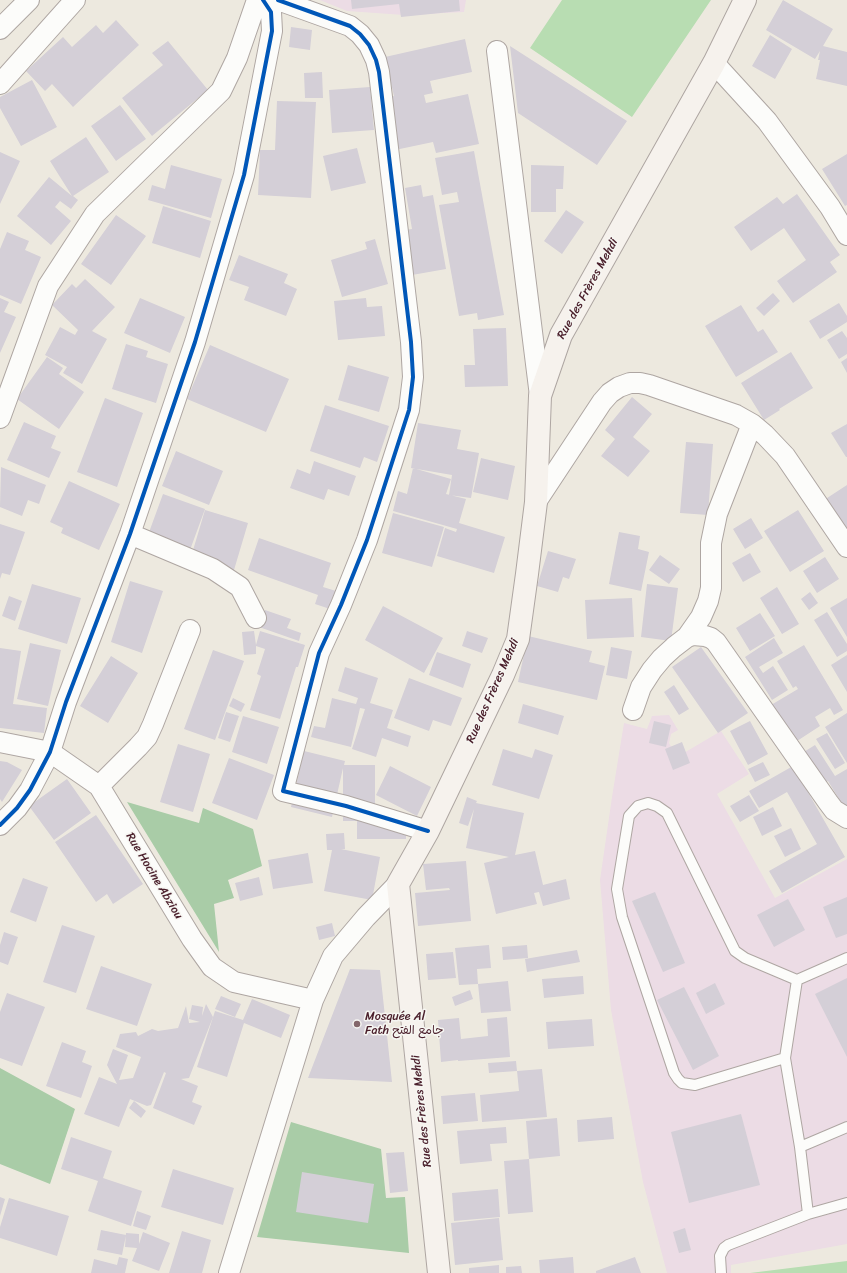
<!DOCTYPE html>
<html>
<head>
<meta charset="utf-8">
<style>
  body { margin:0 }
  canvas { display:block; background:#ede9df }
</style>
</head>
<body>
<canvas width="847" height="1273"></canvas>
<script>
const context = document.querySelector('canvas').getContext('2d');
context.lineJoin = 'round';
function fill(path, color) { context.fillStyle = color; context.fill(path, 'evenodd'); }
const poly = rows => new Path2D(rows.map(r => 'M' + r).join(''));
function trace(path, color, width, dash) { context.strokeStyle = color; context.lineWidth = width; context.lineCap = dash ? 'butt' : 'round'; context.setLineDash(dash || []); context.stroke(path); }
function label(font, color, halo, rows, align = 'center') {
  context.font = font + ' Sriracha,"Playpen Sans Arabic",sans-serif'; context.lineWidth = 3; context.setLineDash([]); context.textBaseline = 'middle'; context.strokeStyle = halo; context.fillStyle = color; for (const [text, x, y, turn = 0] of rows) {
    context.save(); context.translate(x, y); context.rotate((+turn || 0) * Math.PI / 180); context.textAlign = isNaN(turn) ? turn : align; if (halo) context.strokeText(text, 0, 0); context.fillText(text, 0, 0); context.restore();
  }
}
fill(poly([
  [320,0,466,0,464,12,404,15,347,11],
  [669,715,678,730,671,734,669,743,677,757,721,731,749,774,717,794,775,898,847,859,847,1244,731,1265,731,1273,667,1273,643,1182,611,1010,600,880,612,797,624,723,647,729,652,716]
]), '#ecdce5');
fill(poly([
  [562,0,711,0,632,117,530,48],
  [847,1261,847,1273,750,1273]
]), '#b8ddb2');
fill(poly([
  [127,802,199,823,203,808,253,829,262,866,228,880,234,898,214,904,219,952],
  [0,1068,75,1109,50,1184,0,1164],
  [291,1122,381,1149,386,1198,405,1197,409,1253,257,1237]
]), '#a9cca7');
fill(poly([
  [351,0,459,0,460,11,401,17,399,4,352,9],
  [783,0,833,29,823,46,847,52,847,86,816,79,820,60,818,60,820,51,815,59,766,30],
  [116,20,139,45,73,107,52,84,45,91,26,71,63,37,72,47,96,25,103,33],
  [291,27,312,30,310,50,289,47],
  [770,35,792,49,775,79,752,66],
  [465,39,472,72,430,81,433,93,424,95,426,103,468,94,479,144,436,153,433,142,395,150,386,98,394,96,385,57],
  [168,41,208,90,152,136,122,98,163,65,152,53],
  [510,46,627,121,597,165,518,113],
  [322,72,323,98,305,98,304,73],
  [32,80,57,127,21,146,0,108,0,97],
  [370,87,374,130,332,133,329,90],
  [277,101,316,102,311,198,258,195,260,150,275,150],
  [120,105,146,139,116,161,91,126],
  [86,137,109,172,73,196,78,200,71,209,60,201,55,207,71,221,51,245,17,216,49,177,72,196,50,161],
  [357,148,366,183,331,191,323,156],
  [474,151,504,315,478,320,477,313,459,316,439,205,459,202,457,192,442,195,435,158],
  [0,152,20,161,0,204],
  [847,154,847,205,845,206,822,169],
  [171,165,222,179,211,218,148,200,152,185,165,189],
  [531,165,564,166,563,189,556,189,556,212,531,212],
  [421,185,423,197,433,195,446,269,412,275,404,230,412,229,405,188],
  [797,194,840,255,830,262,837,272,793,303,777,281,806,260,784,228,751,251,734,227,777,197,783,204],
  [163,206,211,221,200,258,152,243],
  [566,210,584,222,562,254,544,241],
  [116,215,146,236,111,285,81,264],
  [7,232,29,241,25,250,41,257,21,304,0,295,0,249],
  [375,239,388,284,342,297,331,260,367,249,365,242],
  [239,255,288,274,284,283,297,289,286,316,244,300,249,287,229,280],
  [85,279,115,307,92,331,107,339,82,384,63,373,67,367,45,355,60,327,75,335,78,330,52,305,72,284,76,288],
  [773,293,780,301,764,316,756,308],
  [0,298,9,302,4,312,16,317,0,353],
  [140,298,185,317,170,353,124,333],
  [366,298,367,307,382,306,385,336,338,340,334,301],
  [839,303,847,316,847,322,820,339,809,321],
  [741,305,758,332,763,329,778,352,736,377,705,326],
  [506,328,508,386,465,387,464,365,475,365,473,329],
  [842,331,847,338,847,354,839,359,827,340],
  [126,344,148,351,146,357,168,364,156,403,112,389],
  [210,345,289,379,266,432,187,399],
  [791,352,813,388,779,409,780,410,764,420,741,383],
  [47,357,63,368,59,374,84,392,59,429,17,399],
  [847,358,847,373,841,362],
  [348,365,389,377,379,412,338,400],
  [632,397,652,414,633,437,650,451,628,477,601,456,615,439,605,430],
  [105,398,143,413,117,487,77,472],
  [325,405,389,426,377,462,364,457,360,468,310,451],
  [24,422,56,436,51,448,61,452,49,478,7,460],
  [418,423,461,430,457,449,479,453,471,498,449,495,452,475,411,468],
  [847,424,847,457,846,457,831,433],
  [686,442,713,444,708,515,680,513],
  [176,451,223,471,209,505,162,486],
  [481,458,515,466,508,500,473,492],
  [314,461,356,476,349,496,328,489,324,500,290,488,297,469,310,474],
  [1,467,46,485,39,504,28,500,22,516,0,507],
  [413,468,451,479,446,494,466,499,459,523,505,537,494,573,437,556,445,528,456,532,457,529,393,511,398,491,407,494],
  [69,481,120,504,99,550,61,533,63,528,50,522],
  [847,485,847,535,824,500],
  [163,494,205,509,190,550,148,535],
  [205,510,248,523,234,570,191,557],
  [798,510,824,551,790,572,764,531],
  [393,513,444,527,432,567,382,553],
  [751,518,763,538,745,549,733,529],
  [0,524,25,532,10,575,2,573,0,579],
  [619,532,640,536,638,549,649,552,641,591,609,584],
  [259,538,331,563,323,587,336,591,330,609,315,604,318,595,248,570],
  [548,551,576,559,569,579,563,577,558,592,537,586],
  [750,553,761,572,743,582,732,563],
  [660,555,680,569,669,584,649,570],
  [825,557,839,579,817,593,803,571],
  [130,581,163,591,142,653,111,642],
  [32,584,81,598,67,644,18,629],
  [647,584,678,588,671,641,641,637],
  [777,587,799,624,782,634,760,598],
  [810,592,818,603,809,610,801,599],
  [9,596,22,601,15,621,2,616],
  [632,598,634,637,587,639,585,600],
  [847,598,847,637,830,608],
  [383,606,443,638,424,673,365,640],
  [265,610,291,619,287,628,301,633,299,641,259,627],
  [827,612,847,644,847,651,837,657,814,620],
  [760,613,775,636,750,651,736,628],
  [254,631,256,645,260,631,305,645,298,667,296,667,280,719,250,710,261,676,257,674,265,649,256,646,256,654,244,655,242,632],
  [467,631,488,638,482,653,462,646],
  [528,636,592,651,589,662,605,666,597,700,518,682],
  [774,638,783,653,759,667,763,673,773,666,788,690,772,700,745,657],
  [30,643,61,650,48,706,17,699],
  [804,645,843,710,834,715,830,708,815,717,820,726,794,743,771,705,798,689,796,686,793,688,777,661],
  [611,647,632,651,627,679,606,675],
  [701,647,748,713,718,733,672,667],
  [0,648,21,651,13,704,47,708,44,733,0,728],
  [213,650,244,661,215,740,184,729],
  [437,652,471,664,463,688,429,675],
  [847,655,847,692,831,665],
  [111,656,138,673,108,723,80,706],
  [345,667,378,678,370,703,393,710,387,728,411,736,408,747,382,738,376,757,352,749,365,709,360,708,351,747,311,737,314,726,325,728,332,698,356,704,358,698,338,691],
  [409,678,462,698,451,726,433,720,429,731,394,718],
  [674,685,689,709,679,715,664,692],
  [233,698,245,704,241,712,229,706],
  [523,704,564,716,558,735,518,723],
  [226,712,239,716,230,742,218,738],
  [847,713,847,763,825,727],
  [243,716,279,727,267,764,232,752],
  [654,721,671,725,666,747,649,743],
  [750,721,768,754,748,765,730,731],
  [827,733,845,763,835,769,816,739],
  [682,742,690,763,673,770,665,749],
  [178,744,210,754,193,812,160,802],
  [815,745,835,776,847,769,847,812,828,781,818,786,799,755],
  [503,749,532,758,535,749,553,755,539,799,492,785],
  [304,751,345,761,344,765,375,765,375,815,406,831,406,839,357,839,357,821,343,821,343,768,332,817,291,807],
  [229,758,274,775,257,820,212,803],
  [0,761,7,762,22,770,2,802,0,799],
  [763,762,770,775,755,782,748,769],
  [390,766,431,787,417,816,376,795],
  [793,766,845,857,782,893,769,871,817,844,787,792,759,808,749,791],
  [67,779,91,813,54,840,29,806],
  [749,795,759,811,740,822,730,806],
  [467,797,477,801,476,803,524,813,515,855,535,851,543,885,566,879,570,899,543,906,539,892,534,893,537,904,496,914,484,863,509,857,466,848,474,809,468,826,459,823],
  [773,807,782,826,762,836,753,817],
  [96,815,143,884,113,904,107,894,96,902,55,842],
  [791,828,801,849,785,857,774,836],
  [344,833,345,849,341,849,380,857,372,900,324,891,332,850,327,850,326,834],
  [308,853,313,883,273,889,268,860],
  [466,861,471,921,418,926,415,893,450,890,449,888,426,890,423,864],
  [259,877,263,895,240,901,235,883],
  [23,878,48,887,36,922,10,912],
  [655,892,685,963,663,972,632,901],
  [847,897,847,934,836,938,823,907],
  [788,899,805,930,774,947,757,915],
  [332,923,335,936,319,940,316,927],
  [62,925,95,936,76,993,43,982],
  [4,932,18,937,8,965,0,962,0,945],
  [489,945,491,968,477,969,478,984,459,985,455,948],
  [527,945,528,958,503,960,502,947],
  [577,950,580,962,527,972,525,959],
  [453,952,456,978,428,980,426,954],
  [101,966,152,984,137,1026,86,1009],
  [350,969,380,970,392,1082,308,1078],
  [583,976,584,994,544,998,542,979],
  [847,978,847,1057,815,994],
  [508,981,511,1011,481,1013,478,984],
  [715,983,725,1004,706,1014,696,993],
  [684,987,719,1056,693,1070,657,1000],
  [470,990,473,999,455,1006,452,997],
  [7,993,45,1007,22,1066,0,1058,0,1012],
  [221,996,241,1004,235,1017,215,1009],
  [252,999,290,1015,281,1038,244,1023,227,1077,197,1067,215,1011,243,1020],
  [206,1004,213,1017,189,1078,181,1079,198,1086,192,1102,202,1106,194,1125,153,1108,166,1073,164,1072,151,1105,147,1106,130,1099,119,1127,84,1114,99,1077,117,1084,107,1065,113,1049,128,1055,119,1080,133,1078,141,1057,116,1047,120,1034,136,1032,138,1036,152,1029,158,1031,178,1028,186,1006,189,1023,200,1022,189,1019,192,1005,203,1007,202,1016],
  [507,1017,510,1057,458,1061,458,1060,441,1062,438,1020,459,1018,461,1039,488,1036,487,1019],
  [592,1019,594,1046,548,1049,546,1022],
  [62,1042,86,1051,82,1062,92,1066,81,1098,46,1086],
  [516,1061,517,1071,489,1073,488,1063],
  [542,1069,547,1117,482,1122,480,1095,519,1091,517,1071],
  [475,1093,478,1121,443,1124,441,1096],
  [134,1101,146,1111,141,1118,129,1108],
  [741,1114,760,1185,689,1203,671,1132],
  [612,1117,614,1139,578,1142,577,1120],
  [557,1118,560,1156,529,1159,526,1121],
  [506,1127,507,1143,490,1144,492,1161,460,1164,457,1131],
  [71,1137,112,1151,103,1178,142,1191,131,1226,88,1211,98,1181,61,1169],
  [404,1152,408,1191,390,1193,386,1153],
  [529,1159,533,1212,508,1214,504,1161],
  [173,1169,234,1188,223,1225,161,1207],
  [302,1172,374,1184,368,1223,296,1212],
  [498,1189,500,1217,454,1221,452,1193],
  [0,1197,5,1199,0,1216],
  [9,1198,69,1216,57,1256,0,1238,0,1227],
  [137,1211,151,1216,146,1230,133,1226],
  [499,1218,503,1260,455,1265,451,1223],
  [685,1228,691,1250,679,1253,673,1232],
  [101,1230,126,1235,122,1255,97,1250],
  [182,1231,211,1240,202,1273,169,1273],
  [143,1232,170,1243,159,1271,132,1261,137,1248,125,1247,126,1233,139,1234,139,1244],
  [119,1257,128,1259,125,1273,91,1273,94,1259,117,1265],
  [573,1257,574,1273,540,1273,539,1260],
  [635,1257,641,1273,596,1273,596,1271],
  [499,1265,499,1273,469,1273,469,1268],
  [521,1266,522,1273,506,1273,506,1267]
]), '#d4cfd7');
const service = poly([
  [797,980,785,1058,800,1147,808,1214],
  [785,1058,695,1085,682,1083,678,1079,674,1073,622,917,617,889,629,816,638,806,648,803,657,806,667,813,735,951,745,958,797,980,847,958],
  [800,1147,847,1127],
  [721,1273,720,1256,724,1248,728,1245,808,1214,847,1203]
]);
const minor = poly([
  [278,0,350,26,360,34,369,45,376,60,379,72,411,342,413,377,409,410,367,540,341,605,319,653,283,791,346,806,428,831],
  [0,29,29,0],
  [497,51,540,396],
  [714,63,767,121,830,207,847,235],
  [0,84,75,0],
  [0,418,48,286,95,214,221,91,237,58,257,0],
  [536,502,602,402,610,393,619,387,630,383,640,383,649,385,736,415,752,424,765,435,785,456,847,547],
  [130,534,213,569,240,587,256,618],
  [687,637,701,617,708,601,711,588,711,543,717,514,752,424],
  [633,710,641,687,652,670,662,658,674,647,687,637,693,635,705,636,711,638,716,642,828,802,834,810,847,818],
  [0,742,50,752,99,786,192,939,212,967,234,982,313,1000],
  [99,786,138,747,147,737,153,724,190,630],
  [0,825,17,808,30,790,50,752,66,702,130,534,195,342,244,175,272,31,271,12,263,0],
  [229,1273,313,1000,333,956,366,917,398,884]
]);
const secondary = poly([
  [439,1273,398,884,428,831,503,675,518,639,527,574,536,502,540,396,561,335,714,63,745,0]
]);
trace(service, '#aea6a2', 12);
trace(minor, '#aea6a2', 22);
trace(secondary, '#aea6a2', 24);
trace(service, '#fcfcfa', 10);
trace(minor, '#fcfcfa', 20);
trace(secondary, '#f6f2ed', 22);
trace(poly([
  [278,0,350,26,360,34,369,45,376,60,379,72,411,342,413,377,409,410,367,540,341,605,319,653,283,791,346,806,428,831],
  [0,825,17,808,30,790,50,752,66,702,130,534,195,342,244,175,272,31,271,12,263,0]
]), '#0057b8', 4);
for (const [x, y, r, color] of [
  [357,1024,4,"#83666a"]
]) { const dot = new Path2D(); dot.arc(x, y, r, 0, 2 * Math.PI); context.fillStyle = color; context.fill(dot); trace(dot, '#f6f6f2', 1.5); }
label('12px', '#4a1f2b', '#f6f6f2', [
  ["Rue des Frères Mehdi",588,289,-61],
  ["Rue des Frères Mehdi",493,691,-66],
  ["Rue Hocine Abziou",154,876,59],
  ["Rue des Frères Mehdi",422,1111,-96]
]);
label('12px', '#4a1f2b', '#f6f6f2', [
  ["Mosquée Al",365,1017],
  ["Fath جامع الفتح",365,1031]
], 'left');
</script>
</body>
</html>
